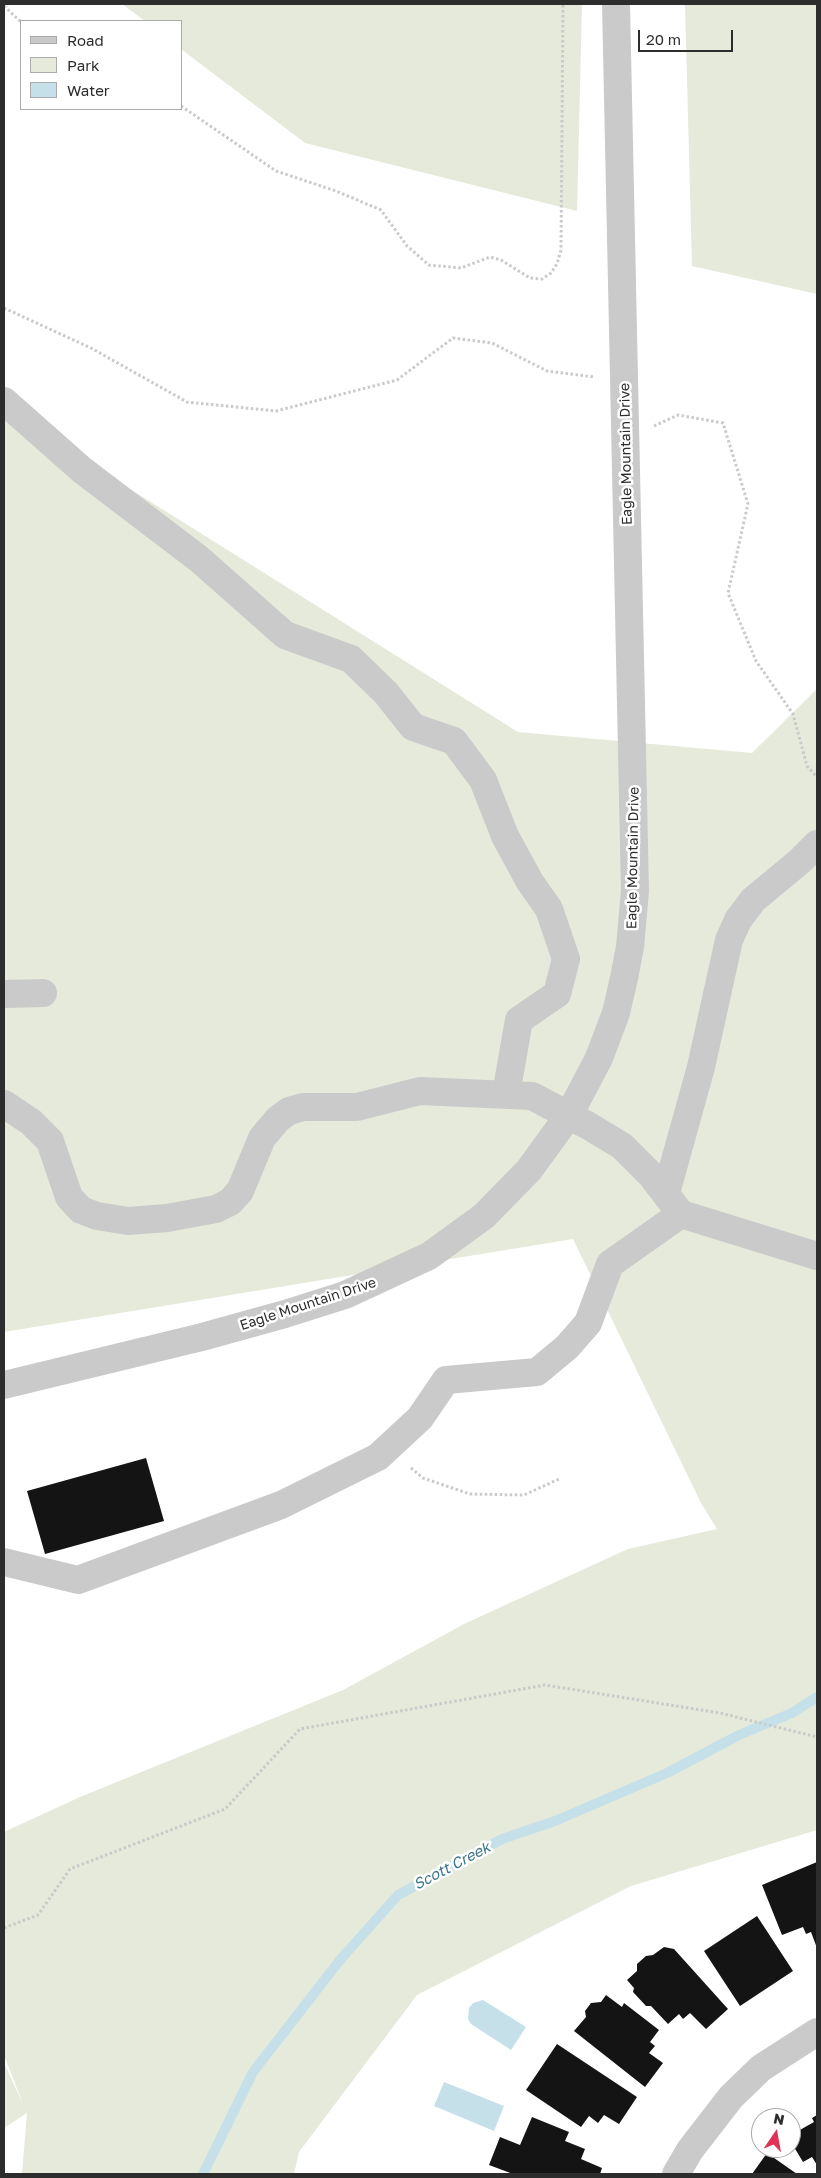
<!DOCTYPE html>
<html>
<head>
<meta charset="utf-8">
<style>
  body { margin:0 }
  #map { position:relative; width:821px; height:2178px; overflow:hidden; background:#fff; font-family:"Golos Text",sans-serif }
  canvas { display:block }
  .frame { position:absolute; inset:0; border:5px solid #2d2d2d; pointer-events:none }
  .legend { position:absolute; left:20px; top:20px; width:162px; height:90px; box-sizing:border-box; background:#fff; border:1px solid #ababab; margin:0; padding:6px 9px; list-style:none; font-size:15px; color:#2d2d2d }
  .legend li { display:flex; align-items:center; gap:10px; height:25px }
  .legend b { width:25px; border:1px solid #ababab }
  .north { position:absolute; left:751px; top:2108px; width:50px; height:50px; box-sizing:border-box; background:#fff; border:1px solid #ababab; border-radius:50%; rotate:12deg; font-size:14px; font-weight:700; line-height:20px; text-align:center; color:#2d2d2d }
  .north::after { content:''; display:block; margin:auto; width:18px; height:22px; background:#e03255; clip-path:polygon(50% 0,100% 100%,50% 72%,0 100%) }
  .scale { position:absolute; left:638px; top:30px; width:95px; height:22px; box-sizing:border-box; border:2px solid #2d2d2d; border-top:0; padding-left:6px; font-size:15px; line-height:18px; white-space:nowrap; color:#2d2d2d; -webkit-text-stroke:4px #fff; paint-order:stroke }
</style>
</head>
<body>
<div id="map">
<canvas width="821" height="2178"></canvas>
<div class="frame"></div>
<ul class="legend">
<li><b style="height:6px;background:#cacaca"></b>Road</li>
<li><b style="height:14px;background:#e5eada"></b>Park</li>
<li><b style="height:14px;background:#c6e0ea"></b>Water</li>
</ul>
<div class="north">N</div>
<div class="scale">20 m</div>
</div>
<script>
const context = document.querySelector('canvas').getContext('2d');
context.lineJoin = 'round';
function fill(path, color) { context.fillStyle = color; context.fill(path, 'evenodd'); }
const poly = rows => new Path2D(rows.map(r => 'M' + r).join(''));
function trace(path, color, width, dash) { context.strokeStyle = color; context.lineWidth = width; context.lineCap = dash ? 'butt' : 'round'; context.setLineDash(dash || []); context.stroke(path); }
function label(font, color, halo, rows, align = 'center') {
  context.font = font + ' "Golos Text",sans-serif'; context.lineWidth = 5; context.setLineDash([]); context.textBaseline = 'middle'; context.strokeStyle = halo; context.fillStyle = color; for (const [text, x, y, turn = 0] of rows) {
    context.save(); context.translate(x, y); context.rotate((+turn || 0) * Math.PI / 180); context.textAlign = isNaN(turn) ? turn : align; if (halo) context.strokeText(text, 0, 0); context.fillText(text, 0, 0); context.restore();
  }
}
fill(poly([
  [122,4,582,4,577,211,305,143,181,49,181,21,145,21],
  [685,4,817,4,817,294,692,266],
  [4,410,518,732,752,753,817,689,817,1830,631,1886,417,1995,299,2152,294,2174,22,2174,27,2113,4,2128,4,2063,23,2104,4,2055,4,1832,80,1797,343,1690,466,1623,628,1549,717,1529,701,1503,573,1239,4,1332]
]), '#e5eada');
fill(poly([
  [483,2000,526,2027,511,2050,471,2024,468,2019,469,2008,473,2003],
  [444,2082,504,2106,494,2131,434,2106]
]), '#c6e0ea');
trace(poly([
  [203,2174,253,2072,340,1960,398,1895,502,1839,555,1821,667,1773,739,1735,792,1713,817,1697]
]), '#c6e0ea', 10);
fill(poly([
  [146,1458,164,1521,45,1554,27,1491],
  [817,1862,817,1948,811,1932,806,1934,803,1927,782,1935,762,1885],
  [757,1916,793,1971,740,2006,704,1951],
  [664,1947,674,1949,728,2009,706,2029,690,2013,683,2019,679,2014,668,2024,651,2006,646,2006,633,1992,634,1988,627,1980,637,1971,637,1964,646,1956,653,1955],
  [606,1995,622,2007,624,2003,659,2030,650,2042,655,2046,649,2053,663,2063,645,2087,574,2031,586,2017,585,2011,591,2003,601,2002],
  [557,2044,637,2097,619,2124,604,2115,598,2123,589,2116,581,2127,526,2090],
  [817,2115,817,2165,812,2157,803,2162,791,2142,791,2135,814,2122,812,2118],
  [532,2117,569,2132,565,2141,585,2149,581,2159,602,2168,600,2174,513,2174,489,2165,500,2137,520,2145],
  [767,2153,797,2174,752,2174]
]), '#141414');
trace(poly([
  [4,6,21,22],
  [181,106,276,171,336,191,381,210,407,246,429,265,461,268,490,257,501,260,530,278,542,279,551,273,557,264,561,250,563,4],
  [4,308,91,348,187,402,276,411,397,380,453,338,492,343,547,371,594,377],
  [654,426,678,415,723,423,748,504,728,593,756,661,793,714,807,766,817,777],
  [411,1468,423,1478,470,1494,524,1495,559,1479],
  [4,1928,38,1915,70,1869,225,1809,300,1729,545,1685,720,1713,817,1737]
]), '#cacaca', 3, [2.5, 2.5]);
trace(poly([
  [4,401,82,470,199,559,285,635,351,659,386,693,413,727,454,741,483,780,505,836,530,882,549,909,566,959,557,994,519,1020,506,1094],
  [4,994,43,993],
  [4,1104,31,1122,50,1141,69,1197,81,1210,97,1216,128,1221,167,1218,216,1209,230,1202,240,1191,262,1138,278,1119,289,1111,303,1107,357,1107,420,1091,532,1096,587,1125,622,1146,651,1175,681,1214,817,1256],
  [666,1193,701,1067,729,940,738,920,753,900,800,861,817,844],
  [4,1385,202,1337,285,1314,345,1295,429,1256,484,1216,529,1170,569,1115,599,1058,616,1013,624,978,630,947,635,891,616,4],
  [4,1562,78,1580,281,1505,378,1457,420,1418,446,1380,537,1372,567,1347,588,1323,610,1264,681,1214],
  [676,2174,690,2150,731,2097,761,2068,817,2032]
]), '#cacaca', 28);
label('14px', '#2d2d2d', '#fff', [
  ["Eagle Mountain Drive",626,454,-91],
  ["Eagle Mountain Drive",633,858,-89],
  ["Eagle Mountain Drive",308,1304,-18]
]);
label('italic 15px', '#3d778c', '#fff', [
  ["Scott Creek",452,1866,-28]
]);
</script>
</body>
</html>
